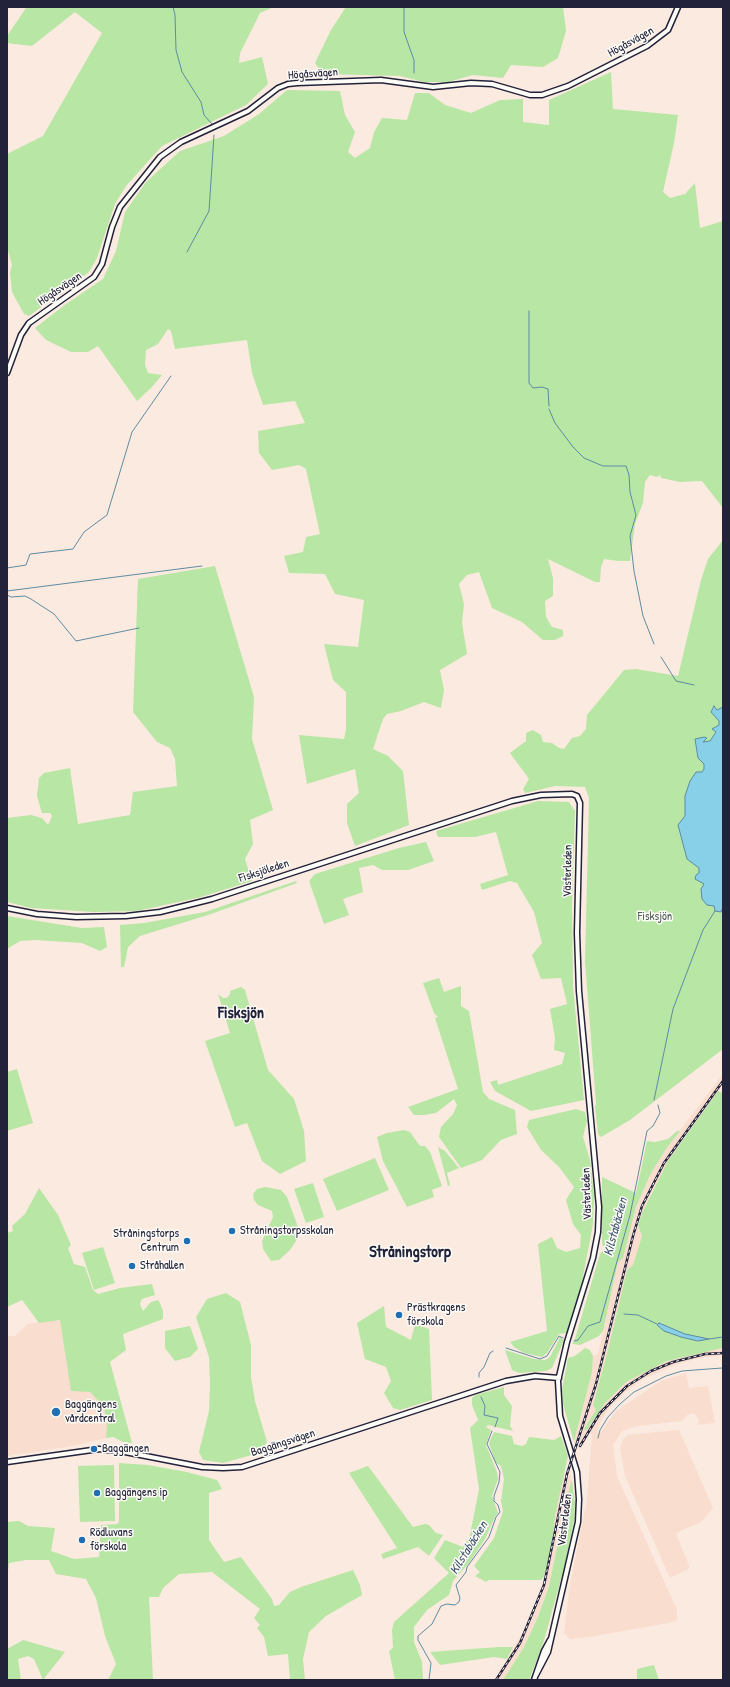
<!DOCTYPE html>
<html>
<head>
<meta charset="utf-8">
<style>
  body { margin:0 }
  #map { position:relative; width:730px; height:1687px; overflow:hidden; background:#fbeadf; font-family:"Patrick Hand",sans-serif }
  canvas { display:block }
  .frame { position:absolute; inset:0; border:8px solid #22223b; pointer-events:none }
</style>
</head>
<body>
<div id="map">
<canvas width="730" height="1687"></canvas>
<div class="frame"></div>
</div>
<script>
const context = document.querySelector('canvas').getContext('2d');
context.lineJoin = 'round';
function fill(path, color) { context.fillStyle = color; context.fill(path, 'evenodd'); }
const poly = rows => new Path2D(rows.map(r => 'M' + r).join(''));
function trace(path, color, width, dash) { context.strokeStyle = color; context.lineWidth = width; context.lineCap = dash ? 'butt' : 'round'; context.setLineDash(dash || []); context.stroke(path); }
function label(font, color, halo, rows, align = 'center') {
  context.font = font + ' "Patrick Hand",sans-serif'; context.lineWidth = 3; context.setLineDash([]); context.textBaseline = 'middle'; context.strokeStyle = halo; context.fillStyle = color; for (const [text, x, y, turn = 0] of rows) {
    context.save(); context.translate(x, y); context.rotate((+turn || 0) * Math.PI / 180); context.textAlign = isNaN(turn) ? turn : align; if (halo) context.strokeText(text, 0, 0); context.fillText(text, 0, 0); context.restore();
  }
}
fill(poly([
  [723,1074,723,1085,684,1137,650,1195,638,1225,642,1236,633,1265,627,1270,608,1350,593,1405,596,1410,584,1429,586,1430,605,1403,626,1382,667,1361,723,1348,723,1355,695,1359,677,1364,643,1379,624,1393,609,1408,600,1423,597,1433,600,1433,616,1411,661,1381,686,1373,689,1388,708,1386,715,1423,697,1425,699,1421,697,1416,693,1413,688,1414,682,1421,637,1426,622,1431,613,1445,617,1476,677,1610,677,1620,674,1622,589,1637,570,1639,564,1633,570,1585,587,1500,592,1435,590,1433,583,1445,574,1442,592,1372,593,1356,598,1354,618,1262,636,1207,650,1175,666,1149],
  [61,1320,71,1390,90,1392,104,1407,107,1426,106,1438,73,1446,7,1456,7,1336,15,1336,27,1324],
  [679,1430,713,1508,701,1522,682,1530,676,1534,690,1568,670,1578,625,1476,620,1448,622,1441,627,1435],
  [563,1474,571,1476,571,1481,549,1586,538,1617,524,1647,503,1680,495,1680,525,1629,542,1586,553,1539,555,1516]
]), '#f9ddce');
fill(poly([
  [24,7,274,7,260,13,240,53,239,63,262,57,268,84,246,105,162,146,126,186,115,204,97,258,89,272,29,316,24,314,12,292,10,272,12,265,7,247,7,154,43,136,102,33,75,12,32,46,7,43,7,36,26,8],
  [346,7,563,7,566,31,558,58,543,67,511,65,503,78,473,75,448,82,424,82,400,76,322,74,315,63,331,30],
  [611,72,613,109,678,115,674,143,663,192,670,198,685,194,695,183,700,228,723,221,723,508,702,481,680,482,661,478,660,475,657,477,650,475,645,482,643,503,635,524,630,561,618,561,604,559,601,567,600,582,595,582,548,559,553,578,553,596,545,601,546,617,552,627,563,630,563,636,555,640,543,640,522,622,492,608,479,572,467,575,459,584,464,604,462,623,467,654,440,670,444,690,441,708,424,702,401,711,387,714,383,719,373,749,388,756,403,771,409,825,355,846,347,823,347,804,359,793,355,769,307,784,299,735,344,739,346,729,346,692,333,680,324,644,358,647,364,600,335,594,325,574,289,573,284,556,303,552,306,537,320,534,306,469,299,465,272,470,259,453,258,431,305,423,295,401,263,405,252,373,247,340,175,349,171,331,168,329,158,344,146,350,145,365,148,373,162,375,151,388,137,401,98,346,88,352,71,352,46,340,35,328,66,304,103,279,116,251,125,212,146,182,180,151,224,136,259,114,287,90,340,91,345,115,355,132,348,152,355,158,370,148,374,132,382,118,407,120,415,93,429,93,445,105,471,113,500,100,523,99,523,122,549,125,549,100],
  [723,540,723,1049,630,1120,601,1137,598,1134,595,1107,596,1103,585,962,589,798,585,787,555,786,525,793,523,789,529,779,510,753,526,741,526,733,533,730,541,735,543,742,552,743,559,748,564,749,572,738,580,736,586,729,587,715,624,670,636,669,678,676,701,580,708,559],
  [215,566,254,697,252,739,273,810,250,820,253,844,245,859,252,881,201,897,137,911,94,912,31,908,7,902,7,818,31,815,42,818,48,825,52,816,50,813,42,813,37,796,39,778,44,773,70,768,78,824,130,815,133,792,177,786,175,759,170,748,157,742,133,712,138,579],
  [538,801,569,802,575,811,572,906,573,987,584,1100,531,1111,495,1091,490,1082,497,1080,498,1085,562,1064,565,1053,554,1050,555,1038,550,1009,567,1004,561,978,541,979,532,955,542,943,534,912,517,883,510,881,482,890,480,884,508,875,496,832,475,837,438,837,436,831],
  [426,842,434,861,408,870,382,870,373,865,359,868,363,892,343,899,349,915,324,924,309,881,315,874,399,848],
  [296,881,297,883,211,914,140,936,128,947,124,967,121,967,120,925,144,923,205,912],
  [7,916,82,928,104,927,107,947,100,951,82,943,35,940,20,941,7,949],
  [439,978,444,992,461,986,461,1006,469,1011,483,1092,489,1099,515,1110,517,1134,501,1140,482,1160,461,1168,439,1137,441,1127,453,1114,457,1105,454,1099,436,1113,424,1115,414,1115,408,1107,458,1089,435,1018,438,1017,434,1013,423,983],
  [241,987,245,990,268,1070,294,1099,304,1131,306,1161,280,1174,262,1161,247,1123,235,1127,205,1041,230,1033,218,994,223,998,227,998,230,994,230,991],
  [17,1069,33,1123,7,1131,7,1072],
  [718,1091,723,1093,723,1348,667,1361,626,1382,605,1403,586,1431,584,1429,596,1410,593,1405,608,1350,627,1270,633,1265,642,1236,638,1225,643,1211,668,1161],
  [576,1109,585,1112,587,1121,583,1137,590,1160,594,1194,593,1224,582,1282,567,1333,559,1334,547,1353,542,1357,524,1353,514,1347,510,1342,547,1331,538,1244,552,1237,557,1248,566,1252,580,1248,581,1235,573,1224,566,1200,574,1187,559,1167,541,1150,527,1127,529,1120],
  [404,1130,410,1132,420,1146,425,1146,430,1152,442,1186,432,1190,434,1197,407,1207,383,1161,377,1137,387,1133],
  [677,1131,680,1131,666,1149,650,1175,636,1207,623,1258,618,1262,603,1331,599,1336,580,1345,572,1344,574,1342,600,1254,605,1248,602,1244,602,1177,636,1193,647,1141,655,1142,668,1139],
  [438,1147,445,1151,459,1168,447,1173,450,1185,448,1186],
  [375,1158,389,1190,337,1211,323,1179],
  [313,1183,324,1217,306,1223,294,1189],
  [265,1187,281,1190,287,1197,298,1227,298,1238,290,1250,279,1260,271,1261,263,1249,262,1241,273,1217,272,1211,258,1205,254,1200,253,1194,257,1189],
  [39,1188,58,1215,71,1245,68,1248,74,1264,85,1267,93,1290,98,1294,120,1288,152,1284,155,1295,142,1299,140,1303,141,1307,143,1311,151,1302,158,1300,160,1303,163,1311,163,1319,123,1334,126,1350,110,1362,132,1443,123,1442,113,1437,106,1438,107,1426,104,1407,90,1392,71,1391,60,1320,39,1323,22,1300,7,1307,7,1233,13,1231,12,1226,25,1214],
  [103,1247,115,1283,94,1290,82,1253],
  [226,1293,240,1302,251,1345,251,1377,255,1401,267,1442,259,1453,223,1463,203,1460,199,1452,209,1411,210,1384,209,1357,196,1317,207,1299],
  [384,1306,386,1327,411,1340,415,1324,429,1329,432,1400,400,1410,393,1408,384,1393,391,1381,386,1367,365,1359,357,1323],
  [190,1326,198,1349,190,1357,175,1361,165,1348,165,1331],
  [560,1337,564,1340,552,1368,546,1371,519,1373,512,1370,505,1350,534,1359,545,1360,550,1357],
  [585,1348,590,1350,593,1356,592,1372,574,1442,563,1404,562,1390,568,1358,575,1356],
  [504,1387,504,1395,512,1406,510,1426,513,1431,488,1425,486,1427,491,1430,486,1445,497,1472,498,1479,492,1496,498,1513,495,1517,485,1539,469,1563,453,1581,449,1595,427,1610,414,1627,414,1642,422,1662,423,1680,395,1680,389,1651,393,1648,392,1630,394,1622,449,1573,434,1558,445,1540,463,1547,470,1535,479,1489,470,1428,478,1420,472,1405,472,1398,475,1395],
  [494,1432,512,1436,514,1444,522,1446,526,1444,529,1437,554,1440,561,1436,568,1456,555,1516,553,1539,544,1577,541,1580,489,1580,486,1582,475,1576,480,1572,474,1566,494,1538,503,1511,501,1501,504,1479,501,1466,495,1462,489,1443],
  [119,1463,148,1465,187,1472,217,1480,222,1489,209,1493,209,1540,224,1562,241,1557,272,1599,274,1606,279,1605,290,1592,301,1587,353,1570,360,1585,362,1595,326,1616,309,1632,303,1659,305,1680,290,1680,288,1654,268,1656,264,1637,257,1628,260,1625,254,1618,260,1609,212,1572,179,1574,163,1588,159,1597,149,1597,153,1680,108,1680,116,1664,105,1636,96,1598,86,1579,56,1574,49,1560,26,1560,9,1563,7,1579,7,1522,19,1521,28,1526,55,1528,51,1551,74,1559,99,1557,101,1525,117,1524,119,1522],
  [114,1465,115,1521,80,1522,78,1466],
  [368,1466,413,1527,425,1524,429,1525,436,1533,443,1535,429,1556,418,1547,383,1559,381,1554,397,1548,349,1473],
  [572,1480,575,1504,574,1521,566,1561,543,1644,529,1680,503,1680,524,1647,538,1617,549,1586,570,1485],
  [23,1640,65,1652,43,1680,34,1659,28,1656,18,1659,21,1680,7,1680,7,1649],
  [499,1647,513,1647,507,1659,494,1657,440,1665,430,1652],
  [654,1665,659,1680,637,1680,637,1669]
]), '#b8e6a4');
const water = poly([
  [714,706,717,710,723,707,723,908,721,912,715,911,714,906,707,905,702,899,701,889,704,884,695,879,696,875,699,873,699,868,687,859,678,825,685,816,685,796,690,781,696,772,702,772,704,769,704,764,698,758,695,739,704,737,707,738,703,742,710,741,716,732,712,729,719,725,719,721,711,712,714,706],
  [659,1323,685,1334,709,1339,698,1341,681,1337,664,1331,657,1325,659,1323]
]);
fill(water, '#87d0e8');
trace(water, '#5f8aa3', 1);
trace(poly([
  [173,7,175,15,176,50,182,72,201,102,204,115,212,124],
  [404,7,404,32,414,60,414,73],
  [187,252,209,211,214,135],
  [529,311,529,383,533,388,542,387,548,389,549,406],
  [549,409,555,423,573,447,584,458,603,466,626,466,629,475,630,492,636,515,630,536,634,571,643,616,654,644],
  [7,568,26,565,30,554,73,549,84,532,107,515,132,432,171,376],
  [7,591,202,566],
  [7,595,11,597,25,596,31,599,54,614,76,641,139,628],
  [661,657,676,681,694,685],
  [654,1100,673,1009,703,930,715,911],
  [624,1314,638,1315,657,1324],
  [709,1339,723,1337],
  [574,1341,578,1340,588,1326,600,1322,630,1215,647,1131,653,1126,660,1113,658,1105],
  [506,1348,540,1359,547,1356,559,1336,563,1338],
  [479,1377,479,1373,484,1367,490,1353,493,1351],
  [481,1397,485,1406,484,1415,498,1418,495,1427],
  [598,1438,600,1430,608,1417,620,1404,634,1392,666,1376,682,1371,722,1368],
  [429,1680,431,1663,418,1640,418,1636,432,1624,441,1606,447,1604,455,1605,459,1602,460,1598,456,1585,466,1572,467,1567,489,1537,496,1517,500,1512,498,1505,494,1501,494,1496,499,1482,500,1472,487,1444,492,1431]
]), '#5f8aa3', 1);
const minor = poly([
  [7,373,21,335,29,323,94,277,102,264,112,227,120,207,160,157,181,142,248,111,278,88,288,84,297,83,381,80,433,87,471,83,492,84,530,95,542,95,568,86,647,46,668,30,678,7],
  [7,908,37,914,76,917,126,916,160,912,212,899,512,801,541,795,572,794,577,796,580,803,577,933,579,991,599,1207,598,1232,593,1258,567,1342,558,1381,560,1416,577,1472,579,1499,578,1522,548,1652,536,1675],
  [7,1462,99,1449,125,1452,202,1467,223,1468,242,1467,506,1381,535,1376,559,1378],
  [534,1680,544,1651,550,1640]
]);
trace(minor, '#22223b', 7);
trace(minor, '#fdfcf7', 4);
const rail = poly([
  [580,1446,600,1413,627,1386,651,1371,673,1362,705,1354,723,1353],
  [496,1680,520,1643,544,1585,567,1474,596,1384,633,1236,642,1206,664,1163,723,1081]
]);
trace(rail, '#22223b', 2.5);
trace(rail, '#fdfcf7', 1, [3]);
for (const [x, y, r, color] of [
  [232,1231,4,"#1f6fb2"],
  [187,1241,4,"#1f6fb2"],
  [132,1266,4,"#1f6fb2"],
  [399,1315,4,"#1f6fb2"],
  [56,1412,5,"#1f6fb2"],
  [94,1449,4,"#1f6fb2"],
  [97,1493,4,"#1f6fb2"],
  [82,1540,4,"#1f6fb2"]
]) { const dot = new Path2D(); dot.arc(x, y, r, 0, 2 * Math.PI); context.fillStyle = color; context.fill(dot); trace(dot, '#fdfcf7', 1.5); }
label('12px', '#22223b', '#fdfcf7', [
  ["Högåsvägen",631,42,-29],
  ["Högåsvägen",313,74,-4],
  ["Högåsvägen",60,289,-34],
  ["Fisksjöleden",264,871,-18],
  ["Västerleden",568,871,-89],
  ["Västerleden",587,1194,-92],
  ["Baggängsvägen",283,1443,-18],
  ["Västerleden",565,1520,-83]
]);
label('12px', '#4f5d5a', '#fdfcf7', [
  ["Fisksjön",655,917]
]);
label('12px', '#22223b', '#fdfcf7', [
  ["Stråningstorpsskolan",240,1231],
  ["Stråningstorps",179,1234,"right"],
  ["Centrum",179,1248,"right"],
  ["Stråhallen",140,1266],
  ["Prästkragens",407,1308],
  ["förskola",407,1322],
  ["Baggängens",65,1405],
  ["vårdcentral",65,1419],
  ["Baggängen",102,1449],
  ["Baggängens ip",105,1493],
  ["Rödluvans",90,1533],
  ["förskola",90,1547]
], 'left');
label('italic 13px', '#40566f', '#fdfcf7', [
  ["Kilstabäcken",616,1227,-75],
  ["Kilstabäcken",469,1548,-58]
]);
label('bold 16px', '#22223b', '#fdfcf7', [
  ["Fisksjön",241,1014],
  ["Stråningstorp",410,1253]
]);
</script>
</body>
</html>
